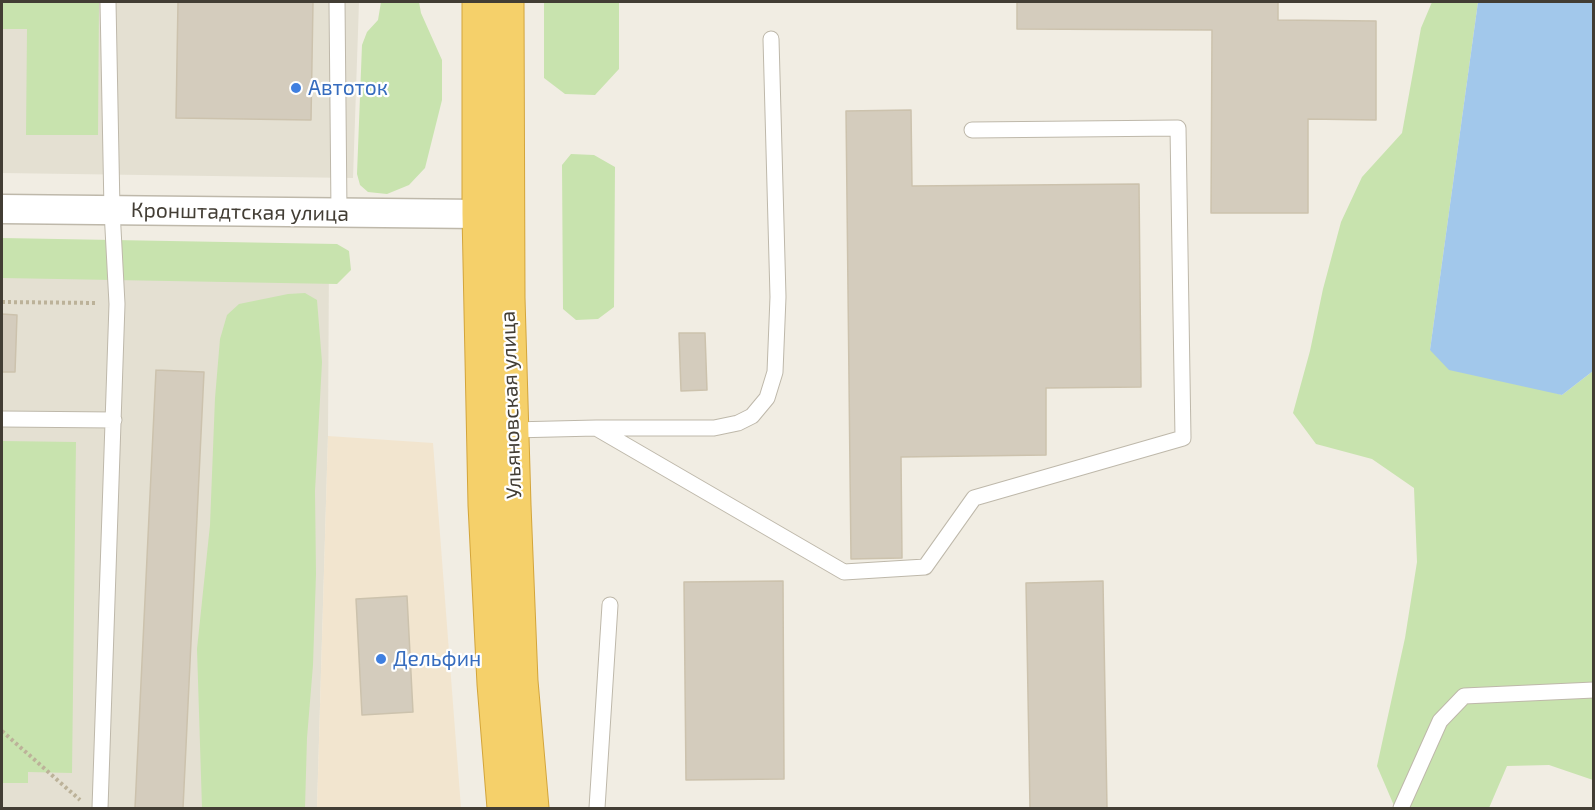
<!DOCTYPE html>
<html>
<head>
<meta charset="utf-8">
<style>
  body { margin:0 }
  #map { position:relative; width:1595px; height:810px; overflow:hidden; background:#f1ede3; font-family:"Exo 2",sans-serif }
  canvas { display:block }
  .frame { position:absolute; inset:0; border:3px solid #423d34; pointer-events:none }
</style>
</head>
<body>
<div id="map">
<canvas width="1595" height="810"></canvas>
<div class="frame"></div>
</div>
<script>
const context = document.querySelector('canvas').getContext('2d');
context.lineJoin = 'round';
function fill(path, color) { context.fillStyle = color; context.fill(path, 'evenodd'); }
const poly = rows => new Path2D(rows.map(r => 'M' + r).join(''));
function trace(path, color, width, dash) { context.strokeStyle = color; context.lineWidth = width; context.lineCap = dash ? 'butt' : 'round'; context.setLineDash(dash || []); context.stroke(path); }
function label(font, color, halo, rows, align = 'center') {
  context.font = font + ' "Exo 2",sans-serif'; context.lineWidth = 4.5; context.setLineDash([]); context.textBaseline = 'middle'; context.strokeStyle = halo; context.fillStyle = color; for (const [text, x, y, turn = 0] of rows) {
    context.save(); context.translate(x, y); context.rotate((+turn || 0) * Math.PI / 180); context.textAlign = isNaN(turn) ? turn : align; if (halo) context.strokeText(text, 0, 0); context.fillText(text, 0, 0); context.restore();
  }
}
fill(poly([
  [2,2,359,2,353,178,2,173],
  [2,254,329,258,328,436,317,808,2,808]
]), '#e4e0d2');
fill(poly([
  [328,436,433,443,461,808,317,808]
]), '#f2e5cf');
fill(poly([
  [2,2,99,2,98,135,26,135,27,29,2,29],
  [381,2,419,2,421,13,442,60,442,100,425,168,409,185,387,194,368,192,360,185,357,174,362,45,367,32,378,20],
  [544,2,619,2,619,69,595,95,565,94,544,78],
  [1432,2,1478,2,1430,350,1562,395,1593,371,1593,780,1549,765,1507,766,1489,808,1395,808,1377,766,1405,638,1417,562,1414,488,1372,459,1316,444,1293,413,1310,351,1323,289,1341,222,1362,177,1402,133,1421,28],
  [571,154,594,155,615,167,614,307,598,319,576,320,563,309,562,165],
  [2,238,337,244,349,251,351,270,337,284,2,278],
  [305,293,317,300,322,362,315,491,316,574,313,665,307,738,305,808,202,808,197,649,210,525,215,398,220,339,227,315,239,304,288,294],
  [2,441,76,442,72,773,28,772,28,783,2,783]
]), '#c8e3ae');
fill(poly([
  [1478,2,1593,2,1593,371,1562,395,1449,370,1430,350]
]), '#a2c8eb');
const building = poly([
  [178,2,313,2,311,120,176,118,178,2],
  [1017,2,1278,2,1278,20,1376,21,1376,120,1308,119,1308,213,1211,213,1212,30,1017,29,1017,2],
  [911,110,912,186,1139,184,1141,387,1046,388,1046,455,901,457,902,558,851,559,846,111,911,110],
  [2,314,17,315,15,372,2,372,2,314],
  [679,333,705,333,707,390,681,391,679,333],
  [156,370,204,372,183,808,135,808,156,370],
  [783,581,784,779,686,780,684,582,783,581],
  [1103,581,1107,808,1030,808,1026,583,1103,581],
  [407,596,413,712,362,715,356,599,407,596]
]);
fill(building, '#d4ccbd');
trace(building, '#ccc2ad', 1.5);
const lane = poly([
  [337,2,339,213],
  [2,419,114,420],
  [596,428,714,428,738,423,752,416,767,398,775,372,778,297,771,39],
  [512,430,596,428,844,572,925,567,974,498,1183,438,1178,128,972,130],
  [100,808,117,304,112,210,108,2],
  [597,808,610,605],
  [1401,808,1440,721,1464,696,1594,690]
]);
const street = poly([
  [2,209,479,214]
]);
const highway = poly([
  [479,2,479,214,485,505,494,684,504,808],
  [507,2,508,298,514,505,521,681,532,808]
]);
trace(lane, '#beb8aa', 17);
trace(street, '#beb8aa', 31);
trace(highway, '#d3a53b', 35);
trace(poly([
  [2,302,97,303],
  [2,731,80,800]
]), '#bcb299', 4, [3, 3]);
trace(lane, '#fff', 15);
trace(street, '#fff', 28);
trace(highway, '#f5d06a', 33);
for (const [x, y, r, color] of [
  [296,88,6,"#3f7fe0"],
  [381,659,6,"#3f7fe0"]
]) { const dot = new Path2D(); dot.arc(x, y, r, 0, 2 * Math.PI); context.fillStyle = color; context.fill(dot); trace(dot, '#fff', 2); }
label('21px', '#366cbe', '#fff', [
  ["Автоток",308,88],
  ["Дельфин",393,659]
], 'left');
label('21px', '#423d34', '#fff', [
  ["Кронштадтская улица",240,212,1],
  ["Ульяновская улица",511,405,-92]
]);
</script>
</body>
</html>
